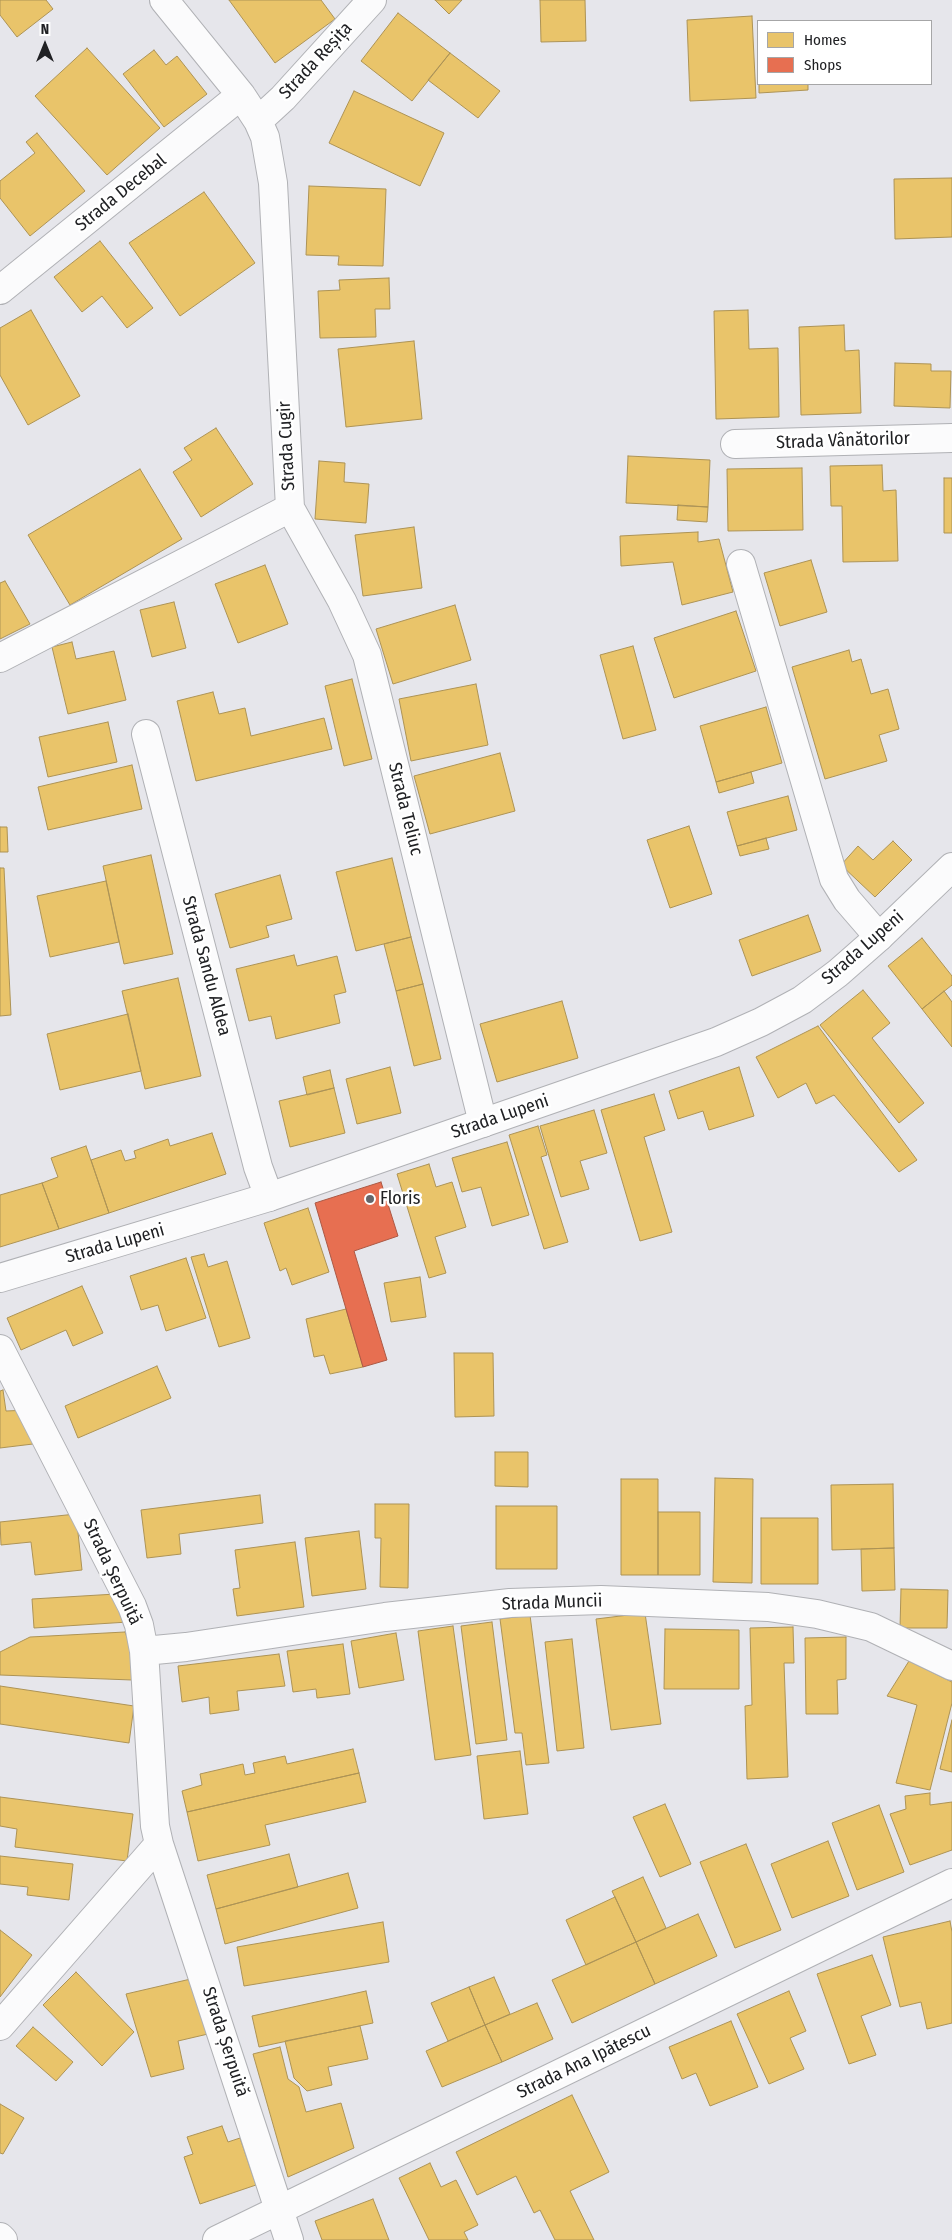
<!DOCTYPE html>
<html>
<head>
<meta charset="utf-8">
<style>
  body { margin:0 }
  #map { position:relative; width:952px; height:2240px; overflow:hidden; background:#e6e6eb; font-family:"Fira Sans Condensed",sans-serif }
  canvas { display:block }
  .legend { position:absolute; left:757px; top:20px; width:175px; height:65px; box-sizing:border-box; background:#fff; border:1px solid #a6a6a7; margin:0; padding:6px 9px; list-style:none; font-size:15px; color:#202124 }
  .legend li { display:flex; align-items:center; gap:10px; height:25px }
  .legend b { width:25px; border:1px solid #a6a6a7 }
  .north { position:absolute; left:20px; top:20px; width:50px; height:50px; -webkit-text-stroke:4px #fff; paint-order:stroke; rotate:0deg; font-size:14px; font-weight:700; line-height:20px; text-align:center; color:#202124 }
  .north::after { content:''; display:block; margin:auto; width:18px; height:22px; background:#202124; clip-path:polygon(50% 0,100% 100%,50% 72%,0 100%) }
</style>
</head>
<body>
<div id="map">
<canvas width="952" height="2240"></canvas>
<ul class="legend">
<li><b style="height:14px;background:#e9c46a"></b>Homes</li>
<li><b style="height:14px;background:#e76f51"></b>Shops</li>
</ul>
<div class="north">N</div>
</div>
<script>
const context = document.querySelector('canvas').getContext('2d');
context.lineJoin = 'round';
function fill(path, color) { context.fillStyle = color; context.fill(path, 'evenodd'); }
const poly = rows => new Path2D(rows.map(r => 'M' + r).join(''));
function trace(path, color, width, dash) { context.strokeStyle = color; context.lineWidth = width; context.lineCap = dash ? 'butt' : 'round'; context.setLineDash(dash || []); context.stroke(path); }
function label(font, color, halo, rows, align = 'center') {
  context.font = font + ' "Fira Sans Condensed",sans-serif'; context.lineWidth = 5; context.setLineDash([]); context.textBaseline = 'middle'; context.strokeStyle = halo; context.fillStyle = color; for (const [text, x, y, turn = 0] of rows) {
    context.save(); context.translate(x, y); context.rotate((+turn || 0) * Math.PI / 180); context.textAlign = isNaN(turn) ? turn : align; if (halo) context.strokeText(text, 0, 0); context.fillText(text, 0, 0); context.restore();
  }
}
const homes = poly([
  [0,0,46,0,53,9,17,37,0,15,0,0],
  [229,0,321,0,335,19,275,63,229,0],
  [435,0,462,0,449,14,435,0],
  [540,0,585,0,586,41,541,42,540,0],
  [398,13,450,53,412,101,361,61,398,13],
  [752,16,756,98,690,101,687,20,752,16],
  [87,48,160,128,107,175,35,96,87,48],
  [154,50,166,65,177,56,207,94,164,127,123,74,154,50],
  [450,53,500,91,478,118,428,80,450,53],
  [759,84,808,84,808,90,759,93,759,84],
  [354,91,444,133,420,186,329,143,354,91],
  [37,133,85,191,30,236,0,198,0,181,35,153,26,142,37,133],
  [952,178,952,237,895,239,894,179,952,178],
  [309,186,386,189,383,266,338,265,339,256,306,255,309,186],
  [204,192,255,263,180,316,129,243,204,192],
  [100,241,153,308,127,328,102,296,82,312,54,277,100,241],
  [389,278,390,309,375,309,376,337,320,338,318,291,340,290,339,280,389,278],
  [31,310,80,396,28,425,0,375,0,328,31,310],
  [748,310,749,349,778,348,779,417,716,419,714,311,748,310],
  [844,325,845,351,859,350,861,413,801,415,799,327,844,325],
  [414,341,422,419,346,427,338,349,414,341],
  [895,363,931,364,931,371,951,371,950,408,894,406,895,363],
  [216,428,253,484,201,517,173,472,192,460,184,448,216,428],
  [628,456,710,460,708,507,626,503,628,456],
  [319,461,345,463,344,482,369,484,366,523,315,519,319,461],
  [882,465,883,491,896,490,898,561,843,562,842,506,831,506,830,466,882,465],
  [802,468,803,530,728,531,727,469,802,468],
  [140,469,182,539,70,605,28,535,140,469],
  [944,478,952,478,952,533,944,533,944,478],
  [678,505,708,507,707,522,677,520,678,505],
  [414,527,422,588,363,596,355,535,414,527],
  [698,532,698,542,719,539,733,592,682,605,673,562,621,566,620,536,698,532],
  [811,560,827,612,780,626,764,573,811,560],
  [265,565,288,624,238,643,215,584,265,565],
  [5,581,30,624,0,639,0,583,5,581],
  [174,602,186,648,152,657,140,610,174,602],
  [455,605,471,660,393,684,376,629,455,605],
  [736,611,756,671,674,698,654,638,736,611],
  [72,642,76,659,114,651,126,700,68,714,52,647,72,642],
  [633,646,656,730,623,739,600,655,633,646],
  [849,650,852,662,861,659,871,694,888,689,899,729,879,735,887,761,825,779,792,667,849,650],
  [352,679,372,759,344,766,325,686,352,679],
  [476,684,488,745,411,761,399,699,476,684],
  [213,692,219,714,245,708,251,736,324,718,332,749,196,781,177,701,213,692],
  [766,707,782,763,716,782,700,726,766,707],
  [108,722,117,762,48,777,39,737,108,722],
  [500,753,515,811,430,834,414,776,500,753],
  [132,765,142,809,48,830,38,787,132,765],
  [751,772,754,783,719,793,716,782,751,772],
  [788,796,797,830,737,846,727,812,788,796],
  [689,826,712,894,670,908,647,840,689,826],
  [0,827,7,827,8,852,0,852,0,827],
  [766,838,769,849,740,856,737,846,766,838],
  [893,841,912,860,875,897,841,865,858,846,873,860,893,841],
  [151,855,173,954,124,964,103,866,151,855],
  [392,858,411,937,356,951,336,872,392,858],
  [0,868,4,868,11,1015,0,1016,0,868],
  [280,875,292,919,266,926,269,937,230,948,215,894,280,875],
  [106,881,119,942,50,957,37,896,106,881],
  [808,915,821,951,752,976,739,940,808,915],
  [411,937,423,984,396,991,384,944,411,937],
  [922,938,952,976,952,985,922,1009,888,966,922,938],
  [294,955,297,966,337,956,346,992,334,995,340,1023,276,1039,271,1016,249,1021,236,969,294,955],
  [178,978,201,1076,145,1089,122,991,178,978],
  [423,984,441,1059,414,1066,396,991,423,984],
  [863,990,890,1023,872,1038,924,1103,899,1123,820,1025,863,990],
  [944,991,952,1002,952,1047,922,1009,944,991],
  [562,1001,578,1058,497,1082,480,1024,562,1001],
  [128,1014,141,1071,60,1090,47,1034,128,1014],
  [818,1026,917,1160,899,1172,834,1095,816,1104,806,1083,778,1098,756,1057,818,1026],
  [390,1067,401,1113,357,1124,346,1079,390,1067],
  [739,1067,754,1116,709,1130,703,1111,678,1119,669,1091,739,1067],
  [330,1070,334,1088,307,1095,303,1077,330,1070],
  [334,1088,345,1133,290,1147,279,1101,334,1088],
  [654,1094,665,1130,644,1137,672,1232,640,1241,601,1110,654,1094],
  [594,1110,607,1153,580,1161,589,1189,561,1197,540,1126,594,1110],
  [538,1126,547,1155,541,1157,568,1242,544,1249,509,1135,538,1126],
  [212,1133,226,1174,109,1213,91,1160,121,1150,125,1161,136,1158,134,1151,168,1139,170,1146,212,1133],
  [507,1142,529,1215,492,1226,481,1187,462,1192,452,1158,507,1142],
  [86,1146,109,1213,59,1229,42,1183,58,1177,51,1158,86,1146],
  [429,1164,436,1187,452,1182,466,1227,435,1237,446,1273,429,1278,397,1174,429,1164],
  [42,1183,59,1229,0,1247,0,1195,42,1183],
  [308,1208,329,1272,292,1285,286,1268,280,1271,264,1223,308,1208],
  [204,1254,208,1267,227,1261,250,1338,219,1347,191,1257,204,1254],
  [186,1258,206,1318,166,1331,158,1305,141,1310,130,1276,186,1258],
  [420,1277,426,1317,391,1322,384,1283,420,1277],
  [82,1286,103,1333,73,1346,66,1330,21,1350,7,1318,82,1286],
  [346,1309,363,1367,330,1374,324,1355,314,1357,306,1319,346,1309],
  [454,1353,493,1353,494,1416,455,1417,454,1353],
  [157,1366,171,1398,78,1438,65,1406,157,1366],
  [3,1390,6,1411,29,1410,33,1444,0,1448,0,1391,3,1390],
  [495,1452,528,1452,528,1487,495,1486,495,1452],
  [715,1478,753,1479,752,1583,713,1582,715,1478],
  [621,1479,658,1479,658,1575,621,1575,621,1479],
  [893,1484,894,1548,832,1550,831,1485,893,1484],
  [260,1495,263,1523,179,1534,181,1554,147,1558,141,1510,260,1495],
  [375,1504,409,1504,408,1588,380,1587,381,1538,375,1538,375,1504],
  [496,1506,557,1506,557,1569,496,1569,496,1506],
  [658,1512,700,1512,700,1575,658,1575,658,1512],
  [76,1514,82,1570,35,1575,31,1542,1,1545,0,1522,76,1514],
  [761,1518,818,1518,818,1584,761,1584,761,1518],
  [359,1531,366,1589,312,1596,305,1538,359,1531],
  [295,1542,304,1607,237,1616,233,1589,240,1588,235,1550,295,1542],
  [894,1548,895,1590,862,1591,861,1549,894,1548],
  [901,1589,948,1590,947,1628,900,1628,901,1589],
  [116,1594,128,1622,34,1628,32,1599,116,1594],
  [645,1613,661,1724,611,1730,596,1619,645,1613],
  [530,1615,549,1763,526,1765,522,1733,515,1733,500,1619,530,1615],
  [492,1622,507,1740,476,1744,461,1626,492,1622],
  [453,1626,471,1755,435,1760,418,1631,453,1626],
  [793,1627,794,1663,784,1663,788,1777,747,1779,745,1706,752,1705,750,1628,793,1627],
  [665,1629,739,1630,739,1689,664,1689,665,1629],
  [125,1632,134,1655,132,1680,0,1675,0,1652,30,1637,125,1632],
  [396,1633,404,1680,359,1688,351,1641,396,1633],
  [846,1637,846,1679,837,1680,838,1714,806,1714,805,1638,846,1637],
  [572,1639,584,1748,557,1751,545,1642,572,1639],
  [343,1644,350,1694,317,1698,316,1689,293,1692,287,1651,343,1644],
  [279,1654,285,1686,237,1691,239,1710,210,1714,209,1697,182,1702,178,1666,279,1654],
  [909,1661,952,1682,952,1703,930,1790,896,1783,917,1705,887,1696,909,1661],
  [0,1686,134,1706,129,1743,0,1724,0,1686],
  [952,1720,952,1772,940,1769,952,1720],
  [353,1749,359,1773,187,1812,182,1791,202,1785,200,1774,243,1764,245,1775,255,1773,253,1763,285,1756,287,1764,353,1749],
  [520,1751,528,1814,484,1819,477,1756,520,1751],
  [359,1773,366,1802,265,1825,270,1845,198,1861,187,1812,359,1773],
  [930,1793,930,1805,952,1802,952,1850,910,1865,890,1814,906,1809,905,1796,930,1793],
  [0,1797,133,1814,127,1861,15,1847,17,1829,0,1826,0,1797],
  [665,1804,691,1864,660,1877,633,1817,665,1804],
  [879,1805,904,1872,857,1890,832,1823,879,1805],
  [828,1841,849,1896,792,1918,771,1864,828,1841],
  [746,1844,781,1930,735,1948,700,1862,746,1844],
  [289,1854,298,1887,216,1909,207,1875,289,1854],
  [0,1856,73,1864,69,1900,27,1895,28,1887,0,1884,0,1856],
  [348,1873,358,1908,225,1944,216,1909,348,1873],
  [643,1877,666,1928,636,1942,612,1891,643,1877],
  [615,1897,636,1942,586,1965,566,1920,615,1897],
  [698,1914,717,1956,655,1984,636,1942,698,1914],
  [950,1921,952,1932,952,2023,927,2029,921,2002,900,2007,883,1937,950,1921],
  [383,1922,389,1962,244,1986,237,1947,383,1922],
  [0,1930,32,1955,0,1997,0,1930],
  [636,1942,655,1984,572,2023,552,1980,636,1942],
  [872,1955,891,2005,861,2016,876,2055,849,2064,817,1974,872,1955],
  [76,1972,134,2032,102,2066,43,2005,76,1972],
  [494,1977,510,2014,485,2025,469,1987,494,1977],
  [195,1978,208,2034,178,2041,184,2069,151,2077,126,1994,195,1978],
  [469,1987,485,2025,448,2041,431,2003,469,1987],
  [366,1991,373,2023,259,2047,252,2016,366,1991],
  [789,1991,806,2031,790,2038,804,2069,769,2084,737,2014,789,1991],
  [537,2003,553,2039,502,2062,485,2025,537,2003],
  [731,2021,758,2087,710,2106,696,2073,682,2079,669,2047,731,2021],
  [485,2025,502,2062,442,2087,426,2051,485,2025],
  [360,2026,368,2059,328,2067,332,2085,307,2091,294,2078,285,2041,360,2026],
  [33,2027,73,2062,56,2081,16,2046,33,2027],
  [280,2047,288,2079,299,2087,306,2112,341,2103,354,2148,288,2177,253,2054,280,2047],
  [572,2095,609,2172,570,2191,594,2240,555,2240,540,2210,534,2213,516,2176,477,2195,456,2152,572,2095],
  [0,2104,24,2118,3,2154,0,2153,0,2104],
  [222,2126,228,2142,240,2138,256,2185,200,2204,184,2157,193,2154,187,2137,222,2126],
  [430,2163,441,2187,456,2180,478,2225,464,2232,468,2240,429,2240,399,2178,430,2163],
  [373,2199,389,2240,322,2240,315,2221,373,2199]
]);
fill(homes, '#e9c46a');
trace(homes, '#ad9355', 1);
const shops = poly([
  [381,1182,398,1236,354,1251,387,1360,363,1367,315,1203,381,1182]
]);
fill(shops, '#e76f51');
trace(shops, '#ab5844', 1);
const minor = poly([
  [258,121,283,98,372,0],
  [0,290,241,95],
  [735,444,952,438],
  [290,508,342,601,367,655,483,1123],
  [741,564,834,879,847,900,879,937],
  [0,658,290,508,273,183,265,137,258,121,241,95,164,0],
  [146,734,258,1167,269,1197],
  [0,1349,132,1606,139,1625,144,1651,155,1826,159,1844,289,2240],
  [144,1651,186,1647,385,1617,510,1603,601,1600,768,1607,817,1614,871,1627,952,1666],
  [0,2026,159,1844],
  [0,2237,3,2240],
  [217,2240,952,1883]
]);
const tertiary = poly([
  [0,1278,269,1197,716,1042,761,1022,802,1000,838,973,879,937,952,867]
]);
trace(minor, '#b0b1b5', 30);
trace(tertiary, '#b0b1b5', 30);
trace(minor, '#fbfbfc', 28);
trace(tertiary, '#fbfbfc', 28);
for (const [x, y, r, color] of [
  [370,1199,5,"#65666a"]
]) { const dot = new Path2D(); dot.arc(x, y, r, 0, 2 * Math.PI); context.fillStyle = color; context.fill(dot); trace(dot, '#fff', 2); }
label('18px', '#202124', '#fff', [
  ["Strada Reșița",316,61,-47],
  ["Strada Decebal",121,193,-39],
  ["Strada Vânătorilor",843,441,-2],
  ["Strada Cugir",287,446,-93],
  ["Strada Teliuc",405,809,76],
  ["Strada Lupeni",863,948,-41],
  ["Strada Sandu Aldea",206,966,75],
  ["Strada Lupeni",500,1117,-19],
  ["Strada Lupeni",115,1244,-16],
  ["Strada Șerpuită",112,1572,65],
  ["Strada Muncii",552,1603,-2],
  ["Strada Șerpuită",225,2042,72],
  ["Strada Ana Ipătescu",584,2062,-26]
]);
label('18px', '#202124', '#fff', [
  ["Floris",380,1199]
], 'left');
</script>
</body>
</html>
